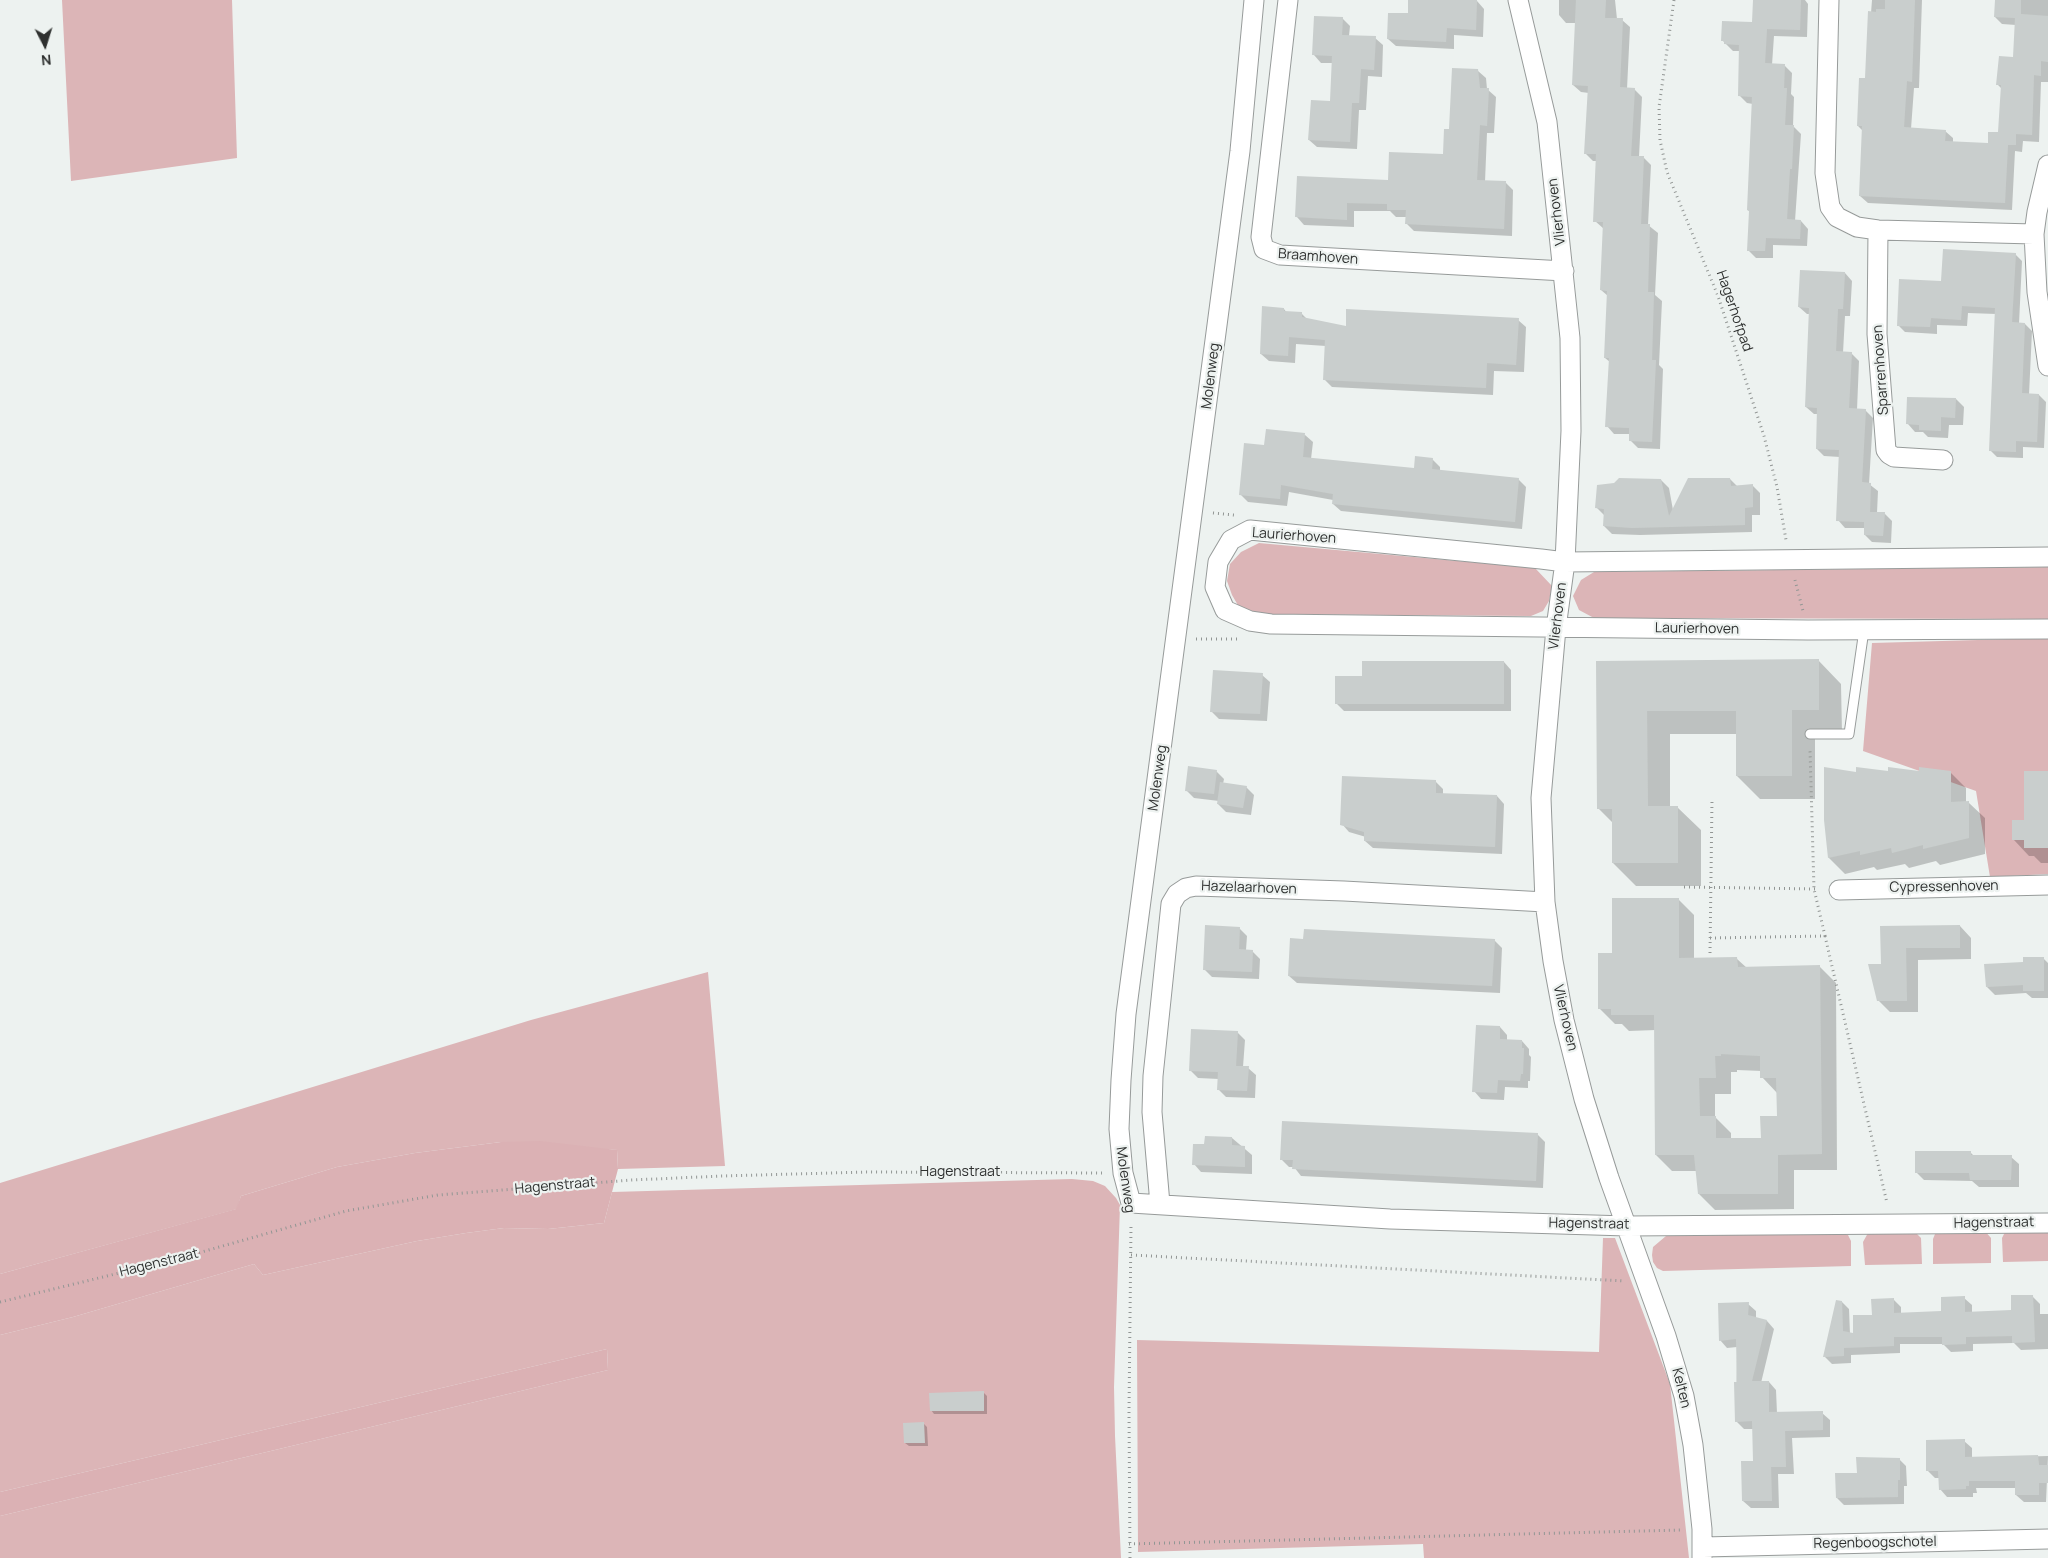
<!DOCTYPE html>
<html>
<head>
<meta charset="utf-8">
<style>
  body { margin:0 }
  #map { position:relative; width:2048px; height:1558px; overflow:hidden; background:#edf2f0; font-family:Manrope,sans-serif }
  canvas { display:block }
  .north { position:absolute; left:20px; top:20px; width:50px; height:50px; -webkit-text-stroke:4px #edf2f0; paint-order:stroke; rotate:175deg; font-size:14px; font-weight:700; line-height:20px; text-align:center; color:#2e302f }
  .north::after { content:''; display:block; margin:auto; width:18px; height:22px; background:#2e302f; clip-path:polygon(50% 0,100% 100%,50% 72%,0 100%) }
</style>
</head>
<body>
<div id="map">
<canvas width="2048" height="1558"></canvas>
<div class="north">N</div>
</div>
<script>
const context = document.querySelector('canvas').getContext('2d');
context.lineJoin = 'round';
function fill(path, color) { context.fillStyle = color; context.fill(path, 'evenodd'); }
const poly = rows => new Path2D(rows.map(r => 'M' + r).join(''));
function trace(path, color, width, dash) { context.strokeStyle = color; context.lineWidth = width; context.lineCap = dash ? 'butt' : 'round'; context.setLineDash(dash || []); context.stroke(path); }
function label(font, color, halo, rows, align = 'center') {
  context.font = font + ' Manrope,sans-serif'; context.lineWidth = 4.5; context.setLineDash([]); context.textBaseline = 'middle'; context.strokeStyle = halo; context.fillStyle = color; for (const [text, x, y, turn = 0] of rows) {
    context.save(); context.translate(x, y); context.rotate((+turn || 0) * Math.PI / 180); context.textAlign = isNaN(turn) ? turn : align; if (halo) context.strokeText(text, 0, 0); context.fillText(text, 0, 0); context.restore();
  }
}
fill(poly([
  [62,0,232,0,237,158,71,181],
  [1259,543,1535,568,1552,586,1549,601,1543,611,1531,616,1253,614,1239,607,1232,595,1227,581,1230,564,1241,552],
  [2048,567,2048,619,1594,618,1579,610,1573,596,1581,580,1594,572],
  [2048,638,2048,874,1990,877,1976,791,1863,751,1872,643],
  [708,972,725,1166,618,1169,617,1150,501,1142,415,1153,337,1167,241,1196,237,1209,0,1274,0,1183,531,1020],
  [1072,1179,1093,1181,1105,1186,1116,1198,1120,1205,1114,1387,1115,1436,1121,1558,0,1558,0,1516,608,1370,607,1349,0,1492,0,1335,73,1317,254,1264,263,1275,417,1241,466,1233,504,1228,548,1229,604,1223,612,1192],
  [1984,1230,1991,1238,1991,1263,1933,1264,1933,1239,1935,1234,1941,1231],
  [2048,1230,2048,1261,2003,1262,2002,1238,2005,1232],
  [1912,1232,1917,1234,1921,1238,1922,1264,1865,1265,1863,1242,1868,1233],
  [1842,1233,1848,1235,1851,1241,1851,1266,1663,1271,1657,1268,1653,1262,1652,1255,1653,1247,1666,1236],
  [1603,1238,1615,1238,1670,1384,1689,1558,1424,1558,1423,1544,1138,1552,1137,1340,1599,1352]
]), '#dcb5b7');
fill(poly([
  [540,1141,617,1150,618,1169,604,1223,548,1229,504,1228,466,1233,417,1241,263,1275,254,1264,73,1317,0,1335,0,1274,236,1209,241,1196,337,1167,415,1153,501,1142],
  [607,1349,608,1370,0,1516,0,1492]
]), '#dbb1b4');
fill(poly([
  [1410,0,1477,1,1484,9,1483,37,1454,35,1454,49,1396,46,1388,39,1409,15],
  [1559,0,1615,0,1617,19,1622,20,1630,27,1627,89,1634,89,1642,97,1639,157,1643,157,1651,165,1648,225,1658,233,1655,295,1662,301,1659,365,1663,369,1660,449,1638,448,1630,440,1630,434,1614,434,1607,426,1610,362,1605,358,1608,296,1601,290,1604,229,1595,221,1597,161,1593,161,1585,153,1589,93,1581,92,1573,85,1576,23,1566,23,1559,15],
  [1755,0,1805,0,1808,4,1807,37,1774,36,1772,65,1785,66,1792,73,1791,94,1794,97,1793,126,1801,134,1795,221,1801,221,1808,229,1807,246,1773,245,1773,258,1756,258,1748,250,1750,212,1748,210,1753,104,1747,103,1740,96,1739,51,1733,51,1723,41,1754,23],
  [1872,0,1922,0,1919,88,1914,88,1911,129,1945,131,1953,138,1953,143,1989,144,2000,133,2002,89,1998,85,2014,58,2016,25,2002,24,1995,17,1996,0,2048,0,2048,82,2041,82,2039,142,2023,141,2022,152,2015,151,2012,210,1868,203,1860,196,1863,131,1858,126,1866,79],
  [1342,18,1350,26,1349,36,1375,38,1383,45,1382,77,1368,76,1366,110,1359,110,1357,149,1317,147,1309,140,1332,102,1333,63,1321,63,1314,55],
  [1478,71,1486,78,1487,89,1496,97,1494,133,1487,133,1485,182,1506,183,1513,190,1512,236,1414,231,1407,224,1407,217,1396,217,1390,211,1354,211,1354,227,1304,225,1297,217,1389,181,1444,155,1450,131],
  [2015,254,2022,261,2019,324,2025,324,2032,331,2029,395,2039,395,2046,402,2044,448,2023,447,2023,458,1997,457,1990,450,1996,314,1968,313,1967,326,1937,325,1937,334,1905,332,1898,325,1942,283],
  [1845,273,1852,281,1850,316,1845,316,1843,353,1851,353,1859,361,1857,410,1865,410,1873,418,1869,484,1878,491,1877,513,1884,513,1892,521,1891,543,1872,542,1865,535,1865,528,1845,528,1838,520,1840,457,1824,456,1817,449,1818,414,1814,414,1806,407,1810,314,1807,314,1799,307],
  [1284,309,1287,313,1302,314,1307,319,1347,328,1518,320,1526,327,1524,372,1494,371,1493,395,1332,387,1325,380,1326,346,1296,344,1295,363,1269,361,1261,354],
  [1956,399,1964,407,1963,425,1949,425,1948,438,1928,437,1923,432,1915,432,1908,424],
  [1305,435,1313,442,1311,459,1415,469,1432,459,1440,467,1440,471,1518,479,1526,487,1522,529,1341,511,1333,504,1333,500,1289,492,1287,506,1248,502,1240,494,1265,446],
  [1730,479,1737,486,1752,485,1760,493,1760,515,1752,515,1752,532,1640,535,1612,534,1604,526,1605,516,1597,508,1661,480,1669,488,1673,510],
  [1818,660,1841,684,1842,733,1815,733,1815,799,1760,799,1737,776,1737,734,1670,734,1670,807,1677,807,1701,830,1701,886,1636,886,1613,863,1613,823,1598,808,1597,662],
  [1504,662,1511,670,1511,711,1344,711,1336,703,1363,678],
  [1262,675,1270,682,1267,721,1219,719,1212,712],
  [1216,771,1224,779,1223,784,1246,787,1254,795,1251,815,1226,812,1218,804,1219,801,1194,798,1186,790],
  [1889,772,1950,772,1966,788,1966,803,1969,803,1985,818,1985,854,1940,865,1936,861,1909,868,1905,864,1877,870,1874,867,1845,874,1829,858,1826,820,1858,773],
  [2048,772,2048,863,2041,863,2034,856,2029,856,2014,840,2025,821],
  [1436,782,1443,789,1443,794,1497,796,1504,804,1502,854,1373,848,1365,841,1366,837,1349,832,1342,824],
  [1678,899,1694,915,1694,959,1737,959,1747,968,1820,967,1836,983,1837,1170,1794,1170,1794,1209,1715,1210,1699,1194,1697,1171,1672,1171,1656,1155,1656,1030,1629,1031,1622,1024,1615,1024,1599,1008,1614,954],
  [1737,1070,1762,1071,1762,1077,1778,1094,1778,1117,1762,1139,1731,1139,1731,1133,1715,1117,1715,1094,1731,1094,1731,1072,1737,1072],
  [1960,926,1971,938,1971,959,1918,960,1918,1012,1890,1012,1878,1000,1882,965,1881,927],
  [1239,928,1247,936,1246,950,1252,951,1260,959,1259,979,1212,977,1204,969],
  [1304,940,1494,940,1502,948,1500,993,1297,983,1289,976],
  [2043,958,2048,963,2048,998,2032,998,2026,993,1995,995,1987,987,2024,963],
  [1500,1027,1507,1035,1507,1040,1522,1041,1529,1049,1529,1055,1531,1057,1530,1081,1528,1081,1528,1088,1505,1087,1504,1100,1481,1099,1474,1091],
  [1237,1032,1245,1040,1243,1067,1248,1068,1256,1075,1255,1098,1226,1097,1218,1089,1219,1079,1198,1078,1190,1070],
  [1537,1134,1545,1142,1543,1188,1301,1176,1294,1167,1289,1167,1281,1159],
  [1232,1138,1252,1155,1252,1174,1201,1172,1194,1164,1206,1146],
  [1970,1152,1974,1156,2011,1157,2019,1164,2019,1187,1979,1187,1972,1181,1924,1180,1916,1172],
  [2032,1296,2040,1304,2040,1314,2048,1314,2048,1349,2021,1350,2014,1343,1973,1344,1973,1351,1951,1352,1943,1344,1900,1344,1900,1353,1851,1355,1851,1363,1832,1364,1824,1356,1842,1302,1849,1309,1850,1334,1855,1335,1894,1300,1901,1307,1901,1314,1943,1312,1964,1298,1972,1305,1972,1313,2012,1311],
  [1748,1304,1756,1311,1756,1318,1767,1321,1774,1329,1761,1383,1769,1382,1776,1390,1777,1413,1822,1413,1830,1420,1830,1437,1792,1438,1794,1474,1778,1474,1779,1508,1751,1508,1743,1501,1754,1462,1754,1429,1744,1429,1736,1421,1737,1347,1727,1348,1720,1340],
  [983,1392,987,1396,987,1414,934,1414,931,1410],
  [924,1424,927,1427,928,1446,909,1446,905,1443],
  [1964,1441,1972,1448,1972,1458,2048,1456,2046,1502,2024,1502,2016,1495,2016,1488,1976,1488,1977,1493,1973,1493,1973,1497,1947,1497,1940,1489,1940,1478,1935,1478,1928,1471],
  [1899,1459,1906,1466,1907,1486,1904,1486,1904,1504,1844,1505,1837,1498,1858,1474]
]), '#0003');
fill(poly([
  [1408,0,1477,0,1476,30,1447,28,1446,42,1387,39,1388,13,1408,13],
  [1576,0,1606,0,1605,18,1623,18,1620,87,1635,88,1631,156,1644,156,1641,224,1650,224,1648,292,1654,292,1652,360,1656,360,1652,442,1629,441,1629,428,1605,427,1609,358,1604,358,1607,291,1600,290,1603,222,1593,222,1596,154,1584,154,1588,86,1572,85],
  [1753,0,1801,0,1800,30,1767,29,1765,63,1785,64,1784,88,1787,88,1785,125,1794,125,1792,169,1790,169,1787,219,1801,220,1800,239,1766,238,1765,251,1747,251,1749,211,1747,210,1752,97,1738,96,1739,45,1724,44,1724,41,1721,41,1722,21,1752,22],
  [1885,0,1915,0,1912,82,1907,81,1904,127,1946,130,1945,141,1988,143,1988,132,1998,132,2001,85,1996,85,1999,56,2013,57,2015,18,1994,17,1995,0,2021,0,2021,14,2048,16,2048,62,2041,61,2041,76,2034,75,2032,135,2016,134,2016,145,2008,145,2005,203,1859,196,1862,126,1857,126,1859,78,1865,78,1868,11,1876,12,1876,9,1885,9],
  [1314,16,1343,17,1342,35,1376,36,1374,70,1361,69,1359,103,1352,103,1350,142,1308,140,1311,100,1330,101,1332,56,1312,55],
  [1452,68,1478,69,1480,88,1489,88,1487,126,1480,125,1477,180,1506,181,1504,229,1405,224,1406,210,1387,210,1387,204,1347,203,1347,220,1295,217,1297,176,1388,180,1389,152,1443,154,1444,129,1449,129],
  [1943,249,2016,253,2012,322,2025,323,2022,393,2039,394,2037,442,2016,441,2016,452,1989,451,1995,308,1962,306,1961,320,1931,318,1930,327,1897,326,1899,279,1941,281],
  [1800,270,1845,272,1843,309,1838,309,1836,351,1852,352,1849,408,1866,409,1862,482,1871,483,1870,512,1885,512,1883,536,1864,535,1864,522,1836,521,1839,450,1816,449,1817,408,1805,407,1809,308,1798,307],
  [1262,306,1284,308,1284,311,1302,312,1302,317,1346,326,1346,309,1519,318,1516,365,1487,363,1486,388,1323,380,1325,340,1289,337,1288,356,1260,354],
  [1907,397,1956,398,1955,418,1941,417,1941,431,1919,430,1919,425,1906,424],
  [1266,429,1305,433,1303,457,1414,468,1415,456,1433,458,1432,469,1519,478,1515,522,1332,504,1333,494,1281,485,1280,499,1239,495,1244,443,1264,445],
  [1619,478,1661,479,1669,516,1688,478,1730,478,1731,486,1753,484,1753,507,1745,508,1745,525,1632,528,1603,526,1604,509,1595,508,1597,485,1614,483],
  [1819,659,1819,710,1792,710,1792,776,1736,776,1736,711,1647,711,1648,806,1678,806,1678,863,1612,863,1612,809,1597,809,1596,661],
  [1362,661,1504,661,1504,704,1335,704,1335,676,1362,676],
  [1213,670,1263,673,1260,714,1210,712],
  [1188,766,1217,770,1214,794,1185,791],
  [1824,767,1856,772,1856,767,1888,771,1888,767,1919,771,1919,767,1951,771,1951,802,1969,801,1969,838,1923,849,1923,845,1892,853,1891,848,1860,855,1860,851,1828,858,1824,820],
  [2024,771,2048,771,2048,848,2024,848,2024,840,2012,840,2012,820,2024,820],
  [1342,776,1436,780,1436,793,1497,795,1495,847,1364,841,1364,832,1340,825],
  [1220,782,1247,786,1243,808,1217,804],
  [1612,898,1679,898,1679,958,1737,957,1738,967,1820,965,1822,1154,1778,1155,1778,1194,1698,1194,1694,1155,1655,1155,1654,1015,1611,1015,1611,1009,1598,1009,1598,953,1612,953],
  [1721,1054,1760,1056,1760,1078,1776,1078,1777,1116,1760,1116,1761,1138,1716,1138,1716,1116,1700,1116,1699,1078,1716,1078,1715,1056,1721,1056],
  [1205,925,1240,927,1239,949,1253,950,1252,972,1203,970],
  [1960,925,1960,948,1906,948,1907,1001,1877,1001,1868,964,1881,964,1880,926],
  [1304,929,1495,939,1492,986,1288,976,1290,938,1303,939],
  [2023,957,2044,957,2044,991,2023,991,2023,985,1986,987,1984,964,2023,962],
  [1476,1025,1500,1026,1500,1039,1522,1040,1522,1048,1524,1048,1523,1074,1521,1074,1520,1081,1498,1080,1497,1093,1472,1092],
  [1191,1029,1238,1031,1236,1066,1249,1066,1247,1091,1217,1090,1218,1072,1189,1071],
  [1282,1121,1538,1133,1536,1181,1292,1169,1293,1160,1280,1160],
  [1205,1136,1232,1137,1232,1145,1245,1146,1245,1167,1192,1165,1193,1144,1204,1144],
  [1915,1151,1971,1151,1971,1155,2012,1155,2011,1180,1970,1180,1969,1173,1915,1173],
  [2011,1295,2033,1295,2035,1342,2012,1343,2012,1336,1966,1337,1966,1344,1942,1345,1942,1337,1894,1337,1894,1346,1844,1348,1844,1356,1823,1357,1836,1300,1842,1301,1843,1331,1853,1333,1853,1315,1872,1315,1871,1299,1894,1298,1894,1313,1941,1311,1941,1297,1965,1296,1965,1312,2011,1310],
  [1749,1302,1748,1315,1767,1320,1752,1381,1769,1381,1769,1412,1823,1411,1823,1430,1785,1431,1786,1467,1771,1467,1772,1501,1742,1501,1741,1461,1753,1461,1752,1421,1735,1422,1734,1382,1737,1382,1736,1339,1719,1341,1718,1303],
  [984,1391,984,1411,930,1411,929,1393],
  [924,1422,925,1443,904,1443,903,1423],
  [1965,1439,1965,1457,2038,1455,2039,1465,2048,1465,2048,1483,2039,1483,2039,1495,2015,1495,2015,1481,1969,1481,1969,1486,1966,1486,1966,1489,1939,1490,1938,1471,1926,1471,1926,1440],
  [1856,1457,1900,1458,1900,1480,1898,1480,1898,1497,1836,1498,1835,1473,1857,1473]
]), '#c9cecd');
const lane = poly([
  [1810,734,1849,734,1864,630]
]);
const street = poly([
  [1254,0,1240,151,1126,1014,1121,1080,1119,1129,1123,1173,1131,1203,1390,1219,1627,1226,2048,1223],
  [1288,0,1261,237,1264,249,1280,255,1564,271],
  [1518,0,1547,122,1570,338,1571,431,1565,562,1556,628,1541,798,1545,902,1553,961,1564,1020,1584,1099,1609,1178,1666,1336,1684,1396,1693,1445,1702,1529,1702,1558],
  [1829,0,1825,173,1830,207,1837,217,1857,227,1878,230,2034,234],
  [2048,165,2037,212,2034,234,2037,292,2048,366],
  [1878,230,1877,334,1886,450,1889,454,1894,457,1943,460],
  [2048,557,1565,562,1541,559,1250,530,1231,540,1218,562,1215,587,1225,610,1250,621,1271,624,1808,630,2048,629],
  [1839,890,2048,885],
  [1160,1204,1152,1112,1153,1076,1171,904,1177,894,1186,888,1196,886,1344,891,1545,902],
  [1703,1547,2048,1539]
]);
trace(lane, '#979b9a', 11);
trace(street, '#979b9a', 21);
trace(poly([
  [1674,0,1659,107,1660,140,1667,172,1718,296,1764,436,1777,487,1786,540],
  [1213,513,1234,515],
  [1795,580,1803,611],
  [1196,639,1238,639],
  [1684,887,1816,889],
  [1825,936,1887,1203],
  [1710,938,1825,936,1814,889,1810,750],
  [1710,953,1712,799],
  [1131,1255,1624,1281],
  [0,1302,177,1259,346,1211,438,1195,632,1180,722,1176,867,1172,1102,1173],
  [1129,1544,1681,1530],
  [1130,1558,1129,1412,1131,1224]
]), '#929694', 3, [1, 4]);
trace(lane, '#fff', 9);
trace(street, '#fff', 19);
label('14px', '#2e302f', '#edf2f0', [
  ["Vlierhoven",1557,212,-97],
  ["Braamhoven",1318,257,4],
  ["Hagerhofpad",1734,311,71],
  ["Sparrenhoven",1881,370,-94],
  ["Molenweg",1211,376,-83],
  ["Laurierhoven",1294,536,4],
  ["Vlierhoven",1558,616,-83],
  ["Laurierhoven",1697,629,1],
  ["Molenweg",1158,778,-82],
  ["Cypressenhoven",1944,887,-1],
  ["Hazelaarhoven",1249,888,2],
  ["Vlierhoven",1565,1018,77],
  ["Hagenstraat",960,1172],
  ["Molenweg",1125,1180,82],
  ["Hagenstraat",555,1186,-5],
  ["Hagenstraat",1994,1223,-1],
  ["Hagenstraat",1589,1224,1],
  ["Hagenstraat",159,1263,-14],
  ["Kelten",1681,1388,76],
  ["Regenboogschotel",1875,1543,-1]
]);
</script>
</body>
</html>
